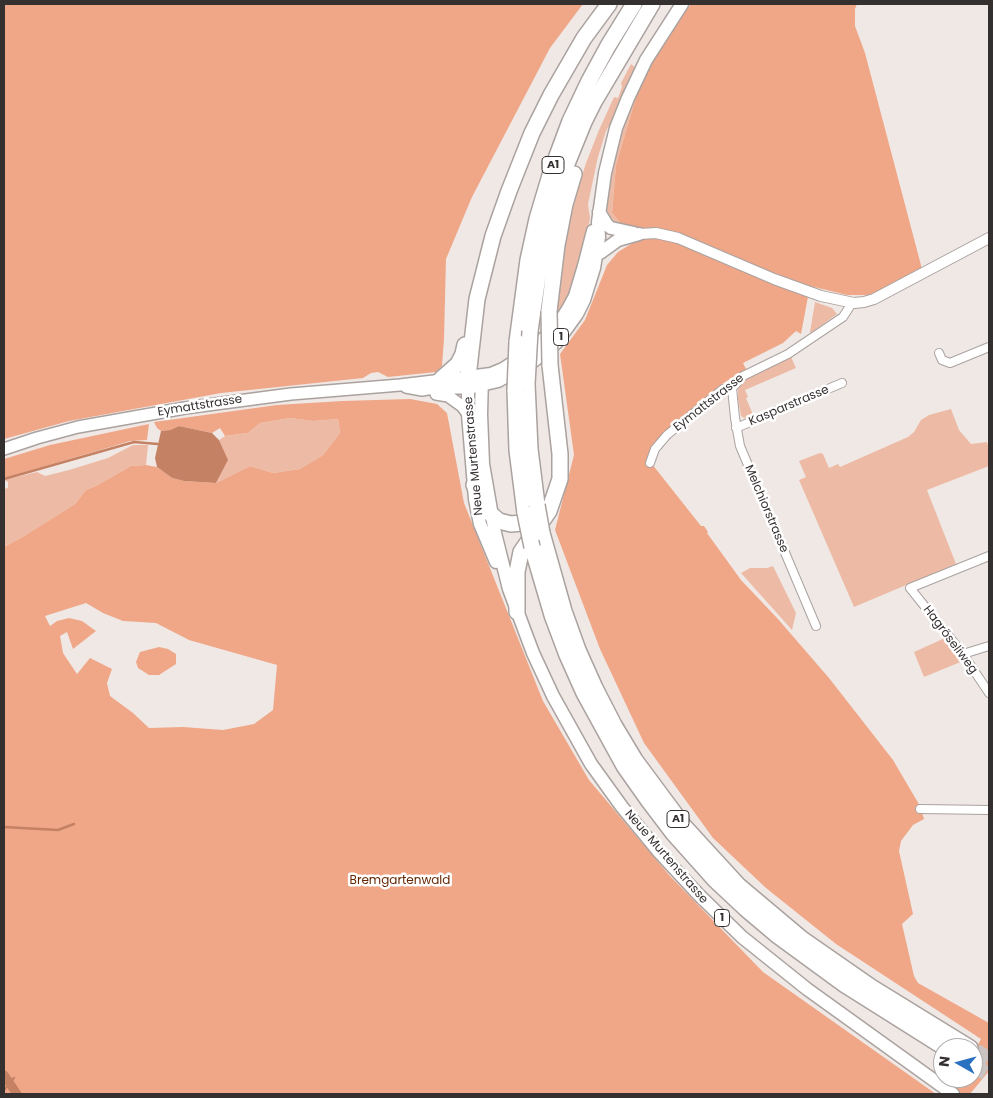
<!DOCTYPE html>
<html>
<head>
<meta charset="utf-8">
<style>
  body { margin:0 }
  #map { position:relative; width:993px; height:1098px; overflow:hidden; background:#f0e8e5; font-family:Poppins,sans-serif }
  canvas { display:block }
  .frame { position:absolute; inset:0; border:5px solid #34302f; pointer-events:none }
  .north { position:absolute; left:933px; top:1038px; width:50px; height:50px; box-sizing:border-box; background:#fff; border:1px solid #aeacac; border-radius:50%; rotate:277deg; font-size:14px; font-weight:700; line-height:20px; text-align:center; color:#34302f }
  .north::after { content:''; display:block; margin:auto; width:18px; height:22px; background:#2b71c1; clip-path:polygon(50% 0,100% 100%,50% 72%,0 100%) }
</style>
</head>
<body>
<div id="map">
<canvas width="993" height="1098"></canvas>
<div class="frame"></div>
<div class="north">N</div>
</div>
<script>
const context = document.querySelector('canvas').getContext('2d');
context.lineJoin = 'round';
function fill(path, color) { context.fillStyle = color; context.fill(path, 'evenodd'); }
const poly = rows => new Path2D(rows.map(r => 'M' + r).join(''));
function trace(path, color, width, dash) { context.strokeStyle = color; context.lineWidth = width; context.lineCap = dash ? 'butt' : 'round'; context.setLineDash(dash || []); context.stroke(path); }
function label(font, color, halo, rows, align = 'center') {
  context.font = font + ' Poppins,sans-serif'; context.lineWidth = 5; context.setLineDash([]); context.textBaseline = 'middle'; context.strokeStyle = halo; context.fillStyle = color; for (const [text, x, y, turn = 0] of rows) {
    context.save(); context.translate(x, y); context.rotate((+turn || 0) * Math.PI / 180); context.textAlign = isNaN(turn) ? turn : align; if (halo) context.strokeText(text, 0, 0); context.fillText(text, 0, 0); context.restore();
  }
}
fill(poly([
  [631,64,637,69,620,107,606,131,598,157,588,204,590,218,584,250,576,278,566,304,557,319,556,282,575,199,586,163,599,130,614,97,618,98,622,87,621,83],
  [639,87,616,165,612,213,621,224,617,227,608,218,607,209,613,164,623,128],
  [815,302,832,308,837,314,811,333,810,332],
  [791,357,796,368,745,390,748,397,746,398,754,417,749,419,744,418,741,416,738,399,738,386,742,381],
  [951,409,959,430,971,444,987,442,989,449,989,466,927,490,956,564,854,607,799,480,806,477,799,461,820,453,823,454,829,468,838,464,840,467,908,437,914,432,921,420,929,415],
  [290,418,313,421,338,419,340,433,323,455,300,469,273,473,250,466,216,483,227,461,219,440,225,436,248,433,260,423],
  [133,445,148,445,146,465,131,466,96,486,86,490,75,504,24,536,4,547,4,489,8,488,8,482,4,480,37,472,45,476,69,470,108,458],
  [773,566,796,613,792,630,741,573,750,568,767,568],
  [945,638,963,661,924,677,914,652]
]), '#edbba5');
fill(poly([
  [4,4,583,4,550,48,472,197,446,259,444,339,442,366,436,372,388,377,378,372,371,373,363,378,221,393,69,421,4,439],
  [691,4,857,4,855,9,855,26,865,53,922,269,887,288,868,295,847,295,810,286,801,334,796,331,783,343,743,363,746,369,722,384,667,430,654,444,648,459,701,526,704,526,708,532,707,533,741,580,778,619,829,678,893,760,920,806,924,819,913,825,901,841,899,851,913,914,902,924,914,976,918,983,989,1023,989,1071,970,1094,949,1094,958,1078,973,1078,973,1054,981,1039,836,944,766,888,713,838,644,743,600,649,555,530,574,455,560,354,585,320,607,265,618,252,631,244,633,228,621,224,612,213,616,165,639,87,669,33],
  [410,399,437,404,447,413,464,503,543,701,589,780,670,876,763,972,936,1094,4,1094,4,547,24,536,75,504,86,490,96,486,131,466,146,465,157,467,172,478,184,481,216,483,250,466,273,473,300,469,323,455,340,433,338,419,313,421,290,418,260,423,248,433,225,436,220,428,212,433,179,426,170,430,161,431,157,428,154,422,277,405,342,401],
  [86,603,103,613,123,621,156,623,189,640,277,665,273,710,254,724,223,730,183,727,149,728,133,713,110,696,107,683,112,669,90,658,77,674,63,653,60,636,67,632,73,649,96,631,82,621,69,618,57,621,50,626,45,616],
  [149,424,147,440,130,441,107,448,4,478,4,459,50,445],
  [159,647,168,649,176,654,176,664,159,675,149,675,138,668,136,662,140,652]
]), '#efa788');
fill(poly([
  [179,426,212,433,219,440,228,460,216,483,184,481,172,478,157,467,155,458,161,431,170,430]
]), '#c58163');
trace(poly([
  [4,479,134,442,158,444],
  [4,827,58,830,74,824],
  [4,1090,14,1078]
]), '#c58163', 2.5);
trace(poly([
  [4,1075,17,1094]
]), '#c58163', 9);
trace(poly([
  [976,1051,989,1059],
  [973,1065,989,1075]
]), '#cac3c1', 15, [15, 8]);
const minor = poly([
  [939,353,942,360,950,363,989,347],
  [732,388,735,418,740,446,816,626],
  [736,428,842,383],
  [650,463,655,449,667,435,723,389,732,388,743,376,788,354,843,317,852,303],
  [989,556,910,588,963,654,989,693],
  [963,654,989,646],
  [920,809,989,810]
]);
const tertiary = poly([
  [639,234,656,233,678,238,774,279,821,296,854,303,864,302,874,299,989,238]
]);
const secondary = poly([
  [406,387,422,390,433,388,468,388],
  [436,394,448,396,462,406,468,414],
  [4,449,37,438,78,427,185,408,291,394,400,385,468,377]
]);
const primary = poly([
  [599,212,607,225,611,228,634,233],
  [593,252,600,253,618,240,639,234],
  [482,376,481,414,483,464,495,533,509,589,533,653,553,696,591,764,622,807,659,852,698,894,742,937,807,989,953,1094],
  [468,388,498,381,531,363,556,343,577,314,584,300,594,268,599,237,598,222,605,173,616,128,628,98,646,60,682,4],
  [496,562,480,524,475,499,468,414,468,377,491,374,503,369,526,354,556,328,568,309,575,296,584,266,593,231]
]);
const motorway = poly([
  [549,311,557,245,565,204,574,174],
  [530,331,540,263,549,222,562,176,584,122,594,102,652,4],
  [517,342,528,260,537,219,551,172,570,121,589,81,608,46,634,4],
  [468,377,477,299,493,236,509,191,532,133,551,95,584,38,609,4],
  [441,379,458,364,463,354,465,345],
  [527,384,530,449,537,505],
  [515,390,517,450,525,513],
  [474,485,485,509,499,521,511,524,522,523,537,515],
  [542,533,564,611,578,650,595,688,614,725,635,760,684,826,739,886,802,939,871,987,970,1048],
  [532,547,552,615,567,655,584,693,624,766,648,800,673,833,715,880,746,909,778,936,845,985,945,1048],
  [517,612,517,572,521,552,549,511,560,479,560,454,550,365]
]);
trace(minor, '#aaa29f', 10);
trace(tertiary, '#aaa29f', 12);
trace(secondary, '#aaa29f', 14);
trace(primary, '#aaa29f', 15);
trace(motorway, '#aaa29f', 18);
trace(minor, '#fff', 8);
trace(tertiary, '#fff', 10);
trace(secondary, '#fff', 11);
trace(primary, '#fff', 12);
trace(motorway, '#fff', 15);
const motorwayBridge = poly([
  [549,311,550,365],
  [527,384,530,331],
  [515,390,517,342],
  [537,505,542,533],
  [525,513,532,547]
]);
trace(motorwayBridge, '#aaa29f', 18, []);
trace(motorwayBridge, '#fff', 15);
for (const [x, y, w] of [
  [553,165,22],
  [561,337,15],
  [678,819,22],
  [722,918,15]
]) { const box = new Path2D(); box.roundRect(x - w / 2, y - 8.5, w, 17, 4); context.fillStyle = '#fff'; context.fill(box); trace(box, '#34302f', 1); }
label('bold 11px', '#34302f', null, [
  ["A1",553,165],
  ["1",561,337],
  ["A1",678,819],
  ["1",722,918]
]);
label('12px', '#34302f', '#fff', [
  ["Eymattstrasse",709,403,-38],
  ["Eymattstrasse",200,406,-9],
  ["Kasparstrasse",789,406,-23],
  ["Neue Murtenstrasse",474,456,-95],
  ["Melchiorstrasse",766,509,67],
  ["Hagröseliweg",950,640,53],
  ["Neue Murtenstrasse",666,857,49]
]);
label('12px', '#642501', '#fff', [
  ["Bremgartenwald",400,881]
]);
</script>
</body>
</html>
